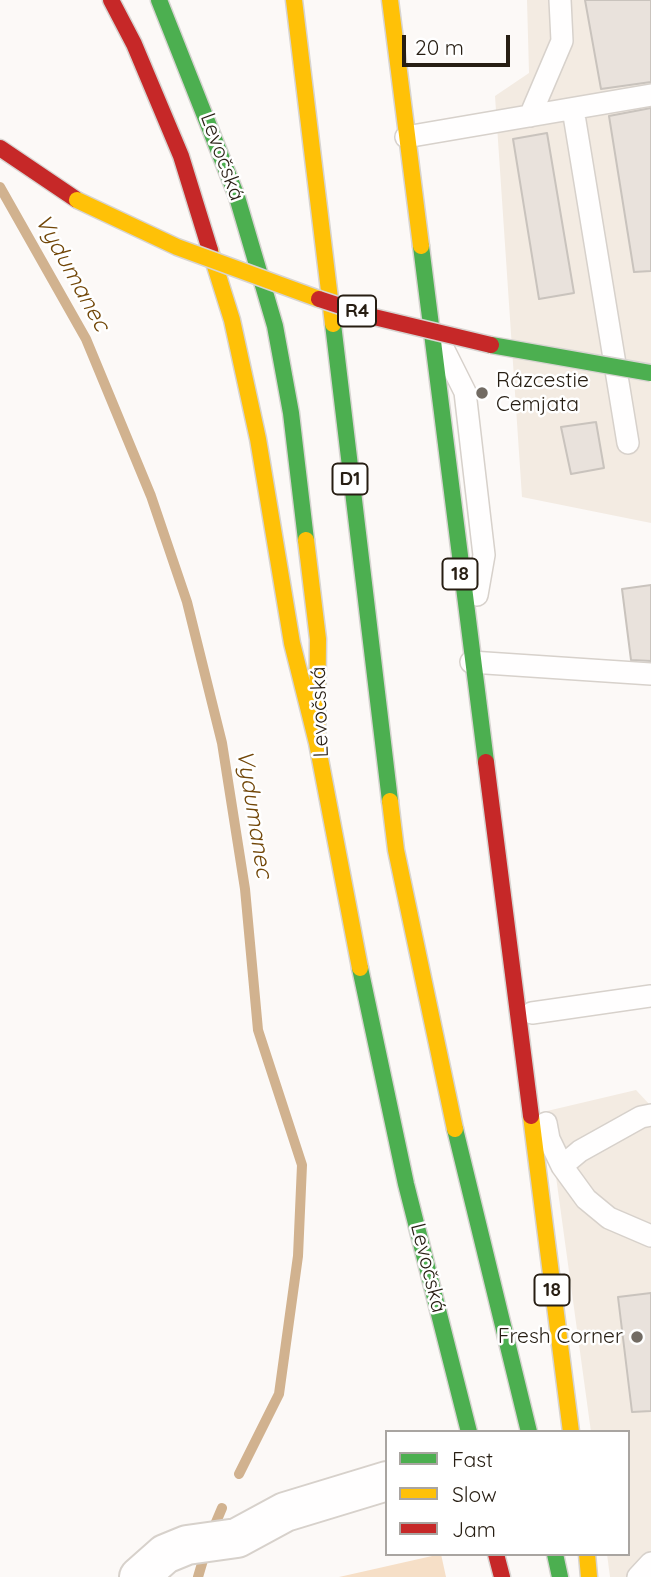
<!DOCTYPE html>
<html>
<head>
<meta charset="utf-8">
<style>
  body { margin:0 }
  #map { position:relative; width:651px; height:1577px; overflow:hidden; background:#fcf9f7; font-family:Quicksand,sans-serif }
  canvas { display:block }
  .legend { position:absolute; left:385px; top:1430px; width:245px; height:126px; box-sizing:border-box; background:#fff; border:2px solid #a9a5a1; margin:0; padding:9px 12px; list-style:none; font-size:21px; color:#271e13 }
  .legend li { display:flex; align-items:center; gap:14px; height:35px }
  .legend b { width:35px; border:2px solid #a9a5a1 }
  .scale { position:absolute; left:402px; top:35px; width:108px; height:32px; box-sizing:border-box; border:4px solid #271e13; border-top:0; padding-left:9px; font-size:21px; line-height:24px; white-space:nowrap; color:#271e13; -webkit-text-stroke:5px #fff; paint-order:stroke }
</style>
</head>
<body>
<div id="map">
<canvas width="651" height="1577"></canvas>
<ul class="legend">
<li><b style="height:9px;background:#4caf50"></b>Fast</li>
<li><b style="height:9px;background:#ffc107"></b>Slow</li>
<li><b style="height:9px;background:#c62828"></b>Jam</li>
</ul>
<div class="scale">20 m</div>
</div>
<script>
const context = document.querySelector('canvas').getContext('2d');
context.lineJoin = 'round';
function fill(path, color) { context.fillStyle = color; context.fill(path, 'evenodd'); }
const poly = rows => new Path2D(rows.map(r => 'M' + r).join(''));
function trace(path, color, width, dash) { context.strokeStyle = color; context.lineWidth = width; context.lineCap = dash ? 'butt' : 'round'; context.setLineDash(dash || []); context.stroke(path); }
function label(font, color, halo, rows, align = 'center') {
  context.font = font + ' Quicksand,sans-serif'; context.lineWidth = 5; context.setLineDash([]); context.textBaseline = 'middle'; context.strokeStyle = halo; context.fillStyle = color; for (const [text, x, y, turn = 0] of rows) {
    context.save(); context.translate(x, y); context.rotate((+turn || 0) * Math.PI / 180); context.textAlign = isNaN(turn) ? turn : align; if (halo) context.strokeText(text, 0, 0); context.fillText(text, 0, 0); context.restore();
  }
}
fill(poly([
  [527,0,651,0,651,523,522,497,495,96,529,73],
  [636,1090,651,1106,651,1577,610,1577,607,1554,628,1554,628,1432,591,1432,547,1111]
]), '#f3ebe2');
fill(poly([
  [441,1554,446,1577,339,1577]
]), '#f6dfc7');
trace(poly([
  [0,187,86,339,151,496,187,602,222,743,245,889,258,1030,302,1165,298,1256,279,1394,239,1474],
  [211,1534,222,1508],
  [198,1577,206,1550]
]), '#d1b28f', 10);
const building = poly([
  [585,0,651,0,651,82,601,89,585,0],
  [651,108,651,271,634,272,609,116,651,108],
  [547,133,574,293,539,299,513,139,547,133],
  [596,422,604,468,571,474,561,427,596,422],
  [651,585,651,661,631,660,622,589,651,585],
  [651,1293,651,1411,632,1412,618,1297,651,1293]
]);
fill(building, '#e9e2dc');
trace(building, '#c9c3bd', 2);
const lane = poly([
  [573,109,628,443],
  [530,116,562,41,560,0],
  [406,137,651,95],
  [444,350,465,392,484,555,477,595],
  [471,662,651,674],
  [532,1013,651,996],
  [546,1123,549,1139,562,1166,586,1199,609,1218,651,1236],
  [562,1166,580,1151,641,1117,651,1115],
  [638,1577,651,1563]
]);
const street = poly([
  [139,1577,165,1554,187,1545,237,1538,285,1512,387,1481]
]);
const fast = poly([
  [159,0,237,197,275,326,291,413,306,540],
  [421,246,486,762],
  [333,324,390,801],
  [360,968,406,1184,469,1432],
  [455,1129,529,1432],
  [555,1554,560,1577]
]);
const slow = poly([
  [294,0,333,324],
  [390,0,421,246],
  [210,250,232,320,258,439,292,643,317,743],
  [306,540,318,639,317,743,360,968],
  [390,801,396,850,455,1129],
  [531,1116,571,1432],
  [587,1554,589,1577]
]);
const jam = poly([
  [111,0,134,44,181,156,210,250],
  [0,148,77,200],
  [486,762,531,1116],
  [496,1554,502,1577]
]);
trace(lane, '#d7d1cb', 24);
trace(street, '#d7d1cb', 42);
trace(fast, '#d7d4d1', 19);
trace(slow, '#d7d4d1', 19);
trace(jam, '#d7d4d1', 19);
trace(lane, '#fffefe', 21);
trace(street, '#fffefe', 38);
trace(fast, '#4caf50', 16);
trace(slow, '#ffc107', 16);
trace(jam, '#c62828', 16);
const fastBridge = poly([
  [491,345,651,373]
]);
const slowBridge = poly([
  [77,200,177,247,319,299]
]);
const jamBridge = poly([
  [319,299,374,317,491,345]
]);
trace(fastBridge, '#d7d4d1', 19, []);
trace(slowBridge, '#d7d4d1', 19, []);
trace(jamBridge, '#d7d4d1', 19, []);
trace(fastBridge, '#4caf50', 16);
trace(slowBridge, '#ffc107', 16);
trace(jamBridge, '#c62828', 16);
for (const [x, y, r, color] of [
  [482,393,7,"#726b63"],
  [637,1337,7,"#726b63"]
]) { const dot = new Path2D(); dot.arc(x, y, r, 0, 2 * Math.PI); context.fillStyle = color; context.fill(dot); trace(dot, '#fff', 2.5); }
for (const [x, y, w] of [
  [357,311,38],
  [350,479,35],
  [460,574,35],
  [552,1290,35]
]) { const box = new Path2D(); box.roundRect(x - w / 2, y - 15.5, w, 31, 5); context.fillStyle = '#fff'; context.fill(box); trace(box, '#271e13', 2); }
label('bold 19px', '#271e13', null, [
  ["R4",357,311],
  ["D1",350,479],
  ["18",460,574],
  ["18",552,1290]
]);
label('21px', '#271e13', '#fff', [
  ["Levočská",222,157,70],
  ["Levočská",320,712,-92],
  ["Levočská",428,1268,76]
]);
label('21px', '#271e13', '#fff', [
  ["Rázcestie",496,381],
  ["Cemjata",496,405],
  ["Fresh Corner",623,1337,"right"]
], 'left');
label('italic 23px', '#714607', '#fff', [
  ["Vydumanec",72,273,61],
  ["Vydumanec",254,814,81]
]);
</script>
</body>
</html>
